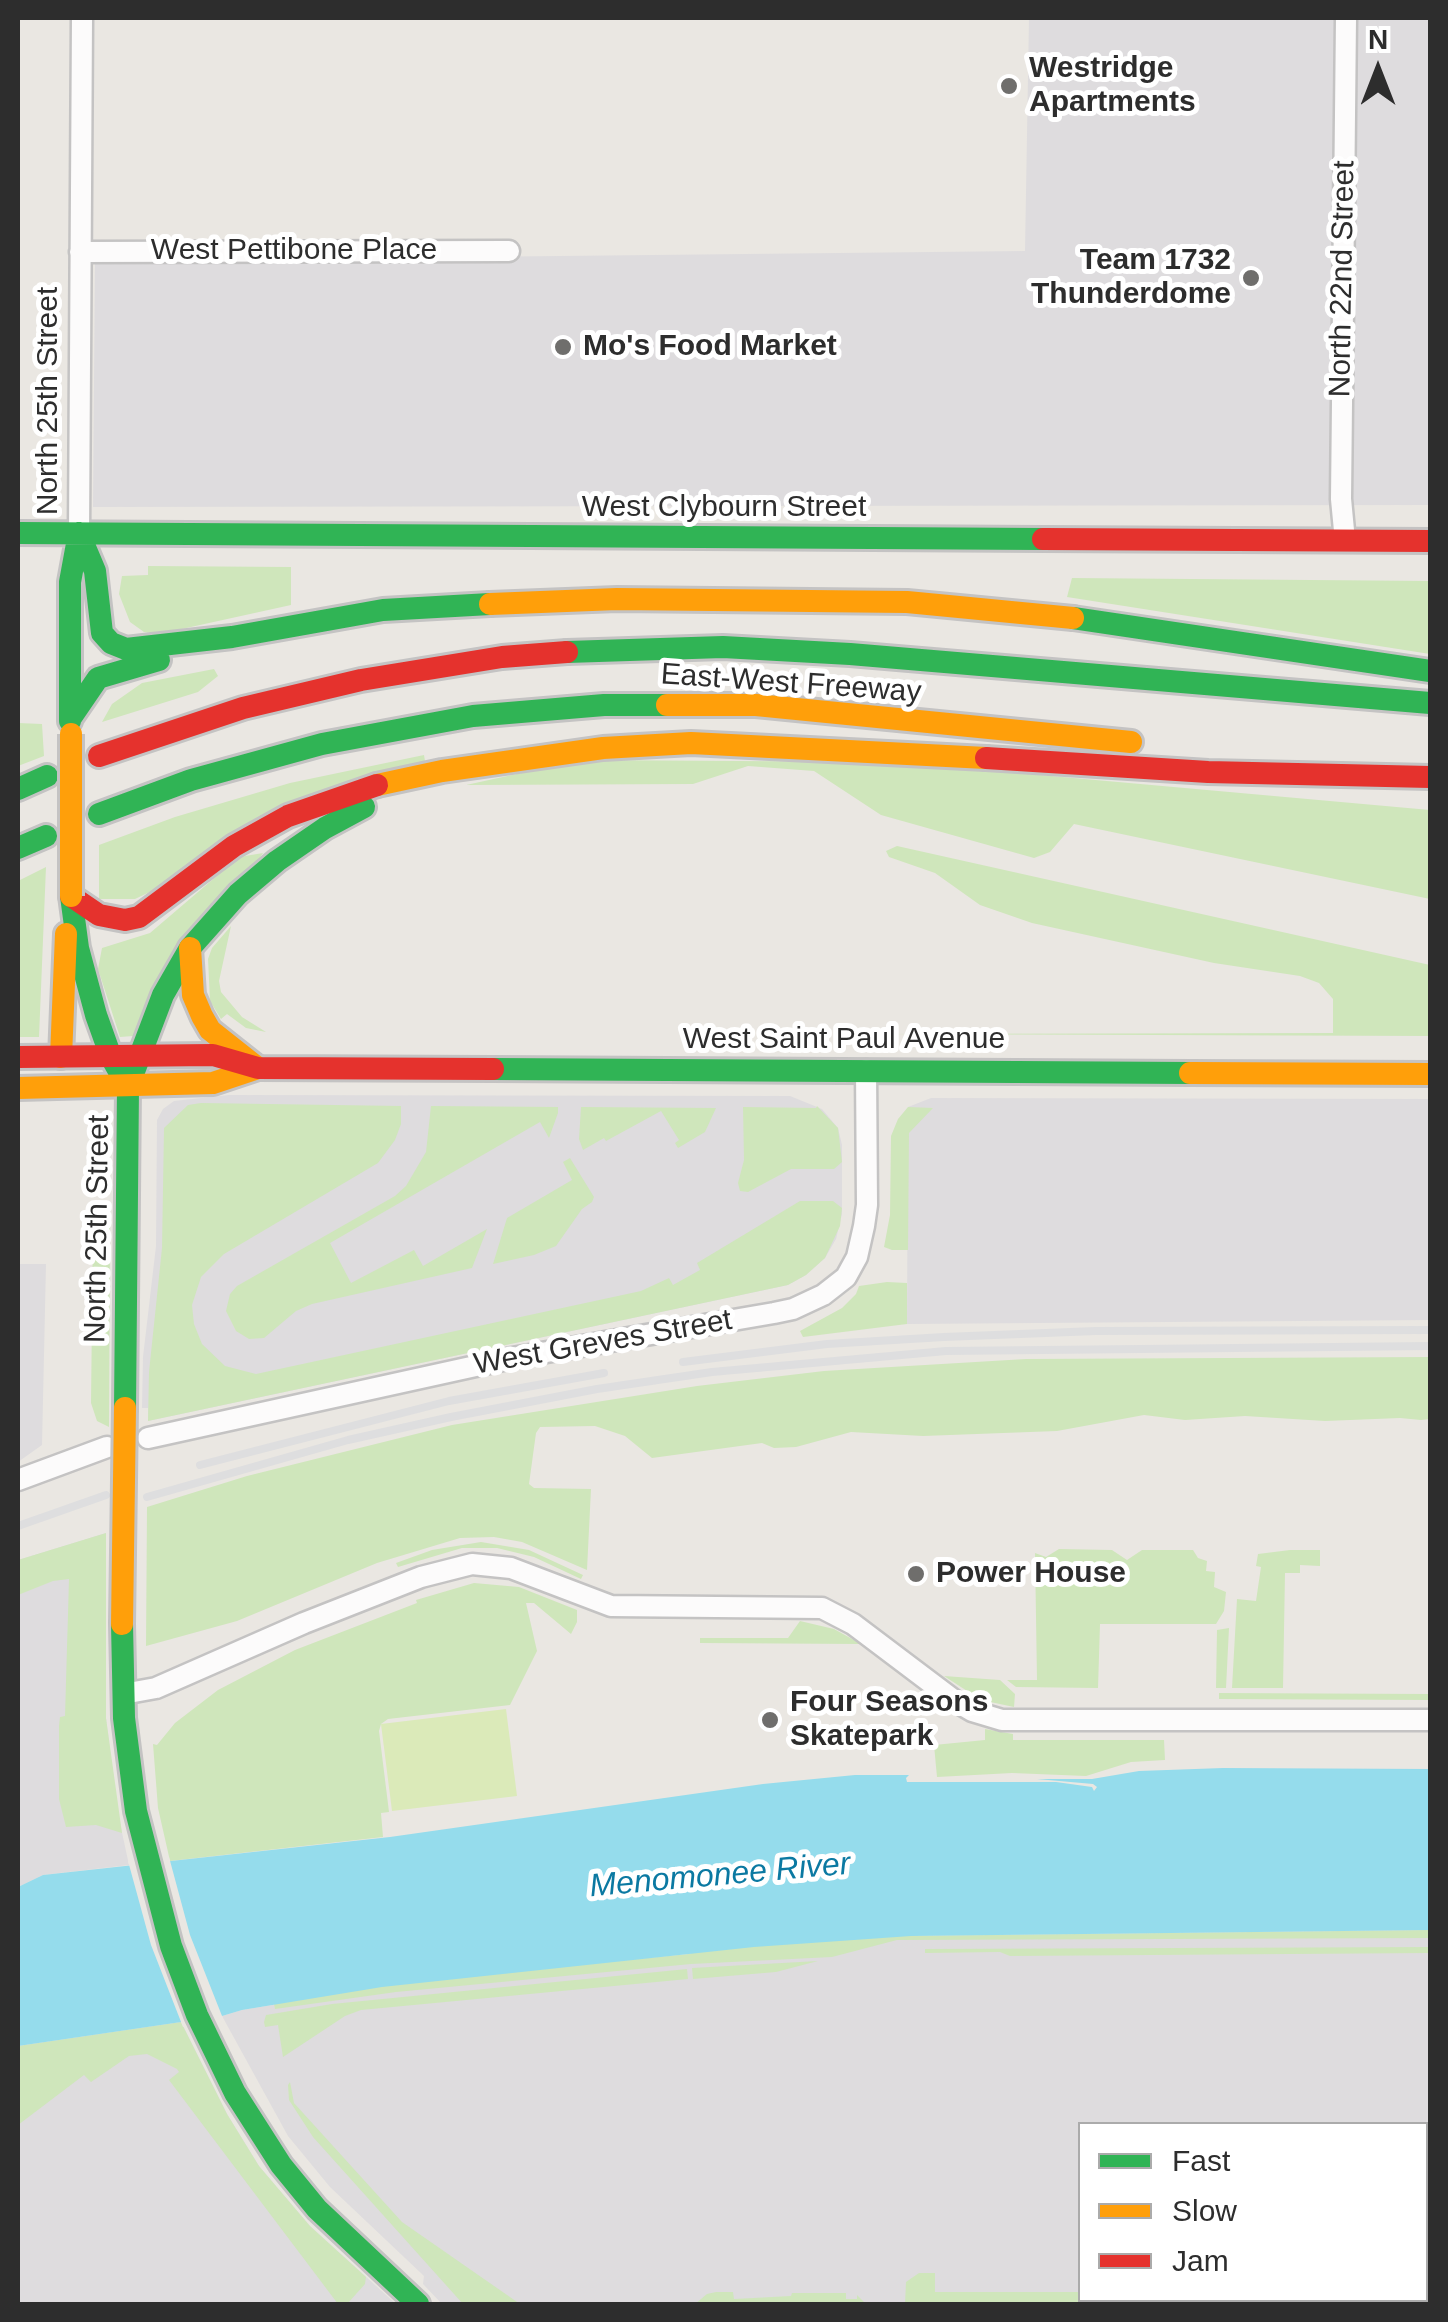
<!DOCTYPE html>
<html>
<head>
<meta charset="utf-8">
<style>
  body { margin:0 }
  #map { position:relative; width:1448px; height:2322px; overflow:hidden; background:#eae7e2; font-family:Arial,sans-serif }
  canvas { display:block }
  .frame { position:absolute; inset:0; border:20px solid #2d2d2d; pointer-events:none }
  .legend { position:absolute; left:1078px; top:2122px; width:350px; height:180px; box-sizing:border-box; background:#fff; border:2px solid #ababab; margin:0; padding:12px 18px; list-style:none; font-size:30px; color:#2d2d2d }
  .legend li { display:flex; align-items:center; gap:20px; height:50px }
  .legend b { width:50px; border:2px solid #ababab }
  .north { position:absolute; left:1328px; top:20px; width:100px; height:100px; -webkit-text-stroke:8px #fff; paint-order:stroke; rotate:0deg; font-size:28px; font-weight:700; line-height:40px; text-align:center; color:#2d2d2d }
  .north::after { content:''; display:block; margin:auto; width:35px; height:45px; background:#2d2d2d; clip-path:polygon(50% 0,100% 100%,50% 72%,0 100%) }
</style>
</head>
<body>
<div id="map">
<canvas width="1448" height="2322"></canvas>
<div class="frame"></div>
<ul class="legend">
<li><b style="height:12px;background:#30b455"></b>Fast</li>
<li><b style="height:12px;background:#ff9f0a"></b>Slow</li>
<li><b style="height:12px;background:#e5322d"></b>Jam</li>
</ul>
<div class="north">N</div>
</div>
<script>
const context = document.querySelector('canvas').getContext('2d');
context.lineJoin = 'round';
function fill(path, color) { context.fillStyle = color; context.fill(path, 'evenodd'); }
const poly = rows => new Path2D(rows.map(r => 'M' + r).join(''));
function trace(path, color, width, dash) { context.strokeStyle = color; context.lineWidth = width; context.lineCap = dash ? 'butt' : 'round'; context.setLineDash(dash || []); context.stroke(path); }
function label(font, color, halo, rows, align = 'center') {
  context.font = font + ' Arial,sans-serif'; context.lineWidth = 10; context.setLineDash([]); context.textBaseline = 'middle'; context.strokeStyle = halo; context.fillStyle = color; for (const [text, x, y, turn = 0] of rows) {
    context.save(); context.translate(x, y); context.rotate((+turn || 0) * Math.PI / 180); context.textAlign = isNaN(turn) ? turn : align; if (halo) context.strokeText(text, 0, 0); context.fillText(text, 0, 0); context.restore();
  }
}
fill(poly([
  [1029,18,1430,18,1430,505,93,507,95,261,1025,251],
  [229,1095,790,1096,822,1109,838,1128,842,1145,842,1214,836,1239,825,1258,806,1275,788,1285,148,1421,148,1408,142,1408,143,1357,156,1246,157,1120,163,1109,174,1101],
  [931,1098,1430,1099,1430,1320,907,1324,908,1107],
  [18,1264,46,1264,42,1445,18,1462],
  [106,1533,106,1718,118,1814,129,1865,43,1875,18,1887,18,1560],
  [1430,1930,1430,2304,442,2304,423,2284,424,2276,330,2187,288,2136,222,2016,242,2010,382,1987,911,1936],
  [1080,2124,1426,2124,1426,2300,1080,2300],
  [181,2022,227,2114,259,2166,310,2226,396,2304,18,2304,18,2046]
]), '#dedcde');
fill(poly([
  [148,566,291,567,291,605,159,634,144,632,130,622,119,594,122,576,148,575],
  [1072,578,1430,581,1430,654,1067,597],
  [214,669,218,676,198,692,102,722,112,704,142,683],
  [18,723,42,724,44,756,18,766],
  [424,755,425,761,135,899,99,899,99,845,175,817,290,783],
  [581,760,895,762,1430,810,1430,899,1074,824,1050,852,1034,858,881,815,814,771,748,766,693,784,466,785],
  [897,846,1430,965,1430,1036,876,1034,1333,1033,1333,999,1319,983,1300,976,1214,963,1032,923,980,905,935,873,889,857,886,851],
  [263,853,133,1036,120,1037,98,969,102,948,150,933,239,857],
  [46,867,39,1037,18,1037,18,881],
  [231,926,219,981,221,992,242,1017,266,1032,246,1028,227,1014,221,1019,210,1001,208,959,212,948],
  [201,1103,401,1106,401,1124,395,1140,378,1163,224,1254,201,1277,192,1305,194,1324,202,1344,225,1366,256,1374,641,1291,669,1278,673,1285,700,1270,697,1263,800,1201,833,1201,842,1208,840,1226,825,1258,806,1275,788,1285,148,1421,149,1372,162,1248,164,1128,188,1105],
  [431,1106,558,1107,558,1113,549,1138,540,1122,330,1243,351,1283,414,1250,423,1266,487,1229,472,1268,312,1304,296,1311,264,1338,249,1339,236,1331,226,1311,230,1294,237,1286,395,1196,406,1186,426,1152],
  [817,1106,838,1128,842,1162,834,1169,791,1169,748,1192,740,1191,738,1183,744,1160,743,1107,816,1108],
  [581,1107,716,1108,705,1132,678,1148,675,1143,679,1140,661,1111,606,1141,604,1138,583,1150,579,1139],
  [908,1107,933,1108,909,1133,908,1250,892,1250,884,1247,890,1215,891,1136,898,1119],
  [570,1158,594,1197,592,1202,582,1209,556,1246,534,1255,493,1264,507,1218,572,1180,563,1162],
  [93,1228,110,1228,109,1427,97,1421,91,1403],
  [887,1282,907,1283,907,1324,803,1337,800,1331,842,1308,856,1294,859,1286],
  [1430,1357,1430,1419,1421,1420,1400,1418,1325,1421,1245,1416,1185,1420,1144,1415,1057,1431,923,1436,851,1432,796,1447,774,1448,762,1443,652,1458,625,1436,595,1426,540,1427,536,1433,529,1484,534,1488,591,1489,587,1570,522,1542,494,1537,460,1538,377,1563,237,1621,146,1646,147,1507,247,1476,452,1425,697,1386,824,1371,1026,1359],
  [106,1533,106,1718,122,1833,96,1825,66,1827,59,1799,59,1726,60,1717,65,1716,69,1579,53,1581,18,1595,18,1560],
  [481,1542,529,1550,583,1575,581,1579,534,1557,497,1548,462,1548,398,1567,396,1563,432,1550],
  [1059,1549,1112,1550,1127,1560,1142,1550,1193,1550,1198,1558,1207,1561,1206,1571,1215,1572,1214,1587,1226,1592,1224,1611,1216,1624,1100,1624,1098,1688,1016,1687,1007,1680,1037,1680,1035,1553,1046,1557],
  [1290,1550,1320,1550,1320,1566,1300,1565,1300,1573,1285,1573,1283,1688,1232,1688,1237,1599,1256,1601,1261,1567,1256,1566,1258,1554],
  [474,1583,519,1587,577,1610,577,1622,571,1634,534,1603,526,1603,537,1651,510,1705,388,1719,381,1724,379,1731,389,1812,381,1813,383,1837,170,1861,158,1808,153,1744,157,1745,175,1723,218,1690,295,1650,417,1603,416,1600],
  [800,1621,834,1629,861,1644,700,1643,700,1638,788,1638],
  [1229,1628,1226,1688,1216,1688,1217,1630],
  [944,1676,1000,1680,1015,1694,1014,1707,981,1700],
  [1219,1693,1430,1694,1430,1700,1219,1699],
  [985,1729,1013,1734,1013,1740,1164,1740,1165,1760,1131,1762,1086,1776,1012,1773,937,1777,934,1745,985,1740],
  [1430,1930,1430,1938,897,1940,832,1957,691,1964,396,1992,275,2009,273,1999,275,1993,689,1954,723,1938],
  [1430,1947,1430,1953,1010,1956,1000,1952,925,1953,925,1949],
  [818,1961,776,1972,693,1979,692,1968],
  [687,1969,688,1979,361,2010,345,2016,283,2057,278,2025,265,2027,264,2022,266,2015,332,2004],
  [181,2022,227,2114,259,2166,310,2226,366,2277,365,2284,348,2303,338,2304,169,2080,179,2072,177,2069,147,2054,129,2056,91,2082,84,2075,18,2125,18,2046],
  [290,2082,294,2103,402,2222,520,2304,463,2304,313,2137,289,2100,288,2085],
  [919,2273,935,2273,935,2292,1080,2292,1080,2300,1282,2300,1282,2304,905,2304,906,2282],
  [716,2292,733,2292,734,2299,791,2296,792,2293,846,2293,846,2299,857,2299,857,2295,866,2304,695,2304,707,2294]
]), '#cfe6bb');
fill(poly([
  [506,1709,517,1796,392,1811,381,1724]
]), '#dbeab9');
fill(poly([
  [1223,1768,1430,1769,1430,1930,911,1936,754,1947,382,1987,242,2010,222,2016,18,2046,18,1887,43,1875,390,1837,763,1784,855,1775,909,1775,906,1778,907,1782,1056,1782,1092,1787,1094,1791,1097,1787,1093,1784,1037,1779,1092,1779,1139,1771]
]), '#95dcec');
fill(poly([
  [169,1857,190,1935,224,2021,183,2027,151,1945,128,1861]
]), '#eae7e2');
const street = poly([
  [80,252,509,251],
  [79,533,82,18],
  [1345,541,1341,499,1346,18],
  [148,1438,512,1358,774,1313,793,1309,823,1295,846,1277,857,1257,864,1226,867,1205,866,1070],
  [18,1480,107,1447],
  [123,1694,156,1688,304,1623,421,1577,472,1564,511,1568,611,1606,822,1608,853,1624,955,1701,972,1711,1002,1720,1430,1720]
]);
const fast = poly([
  [18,533,1043,539],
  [79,533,95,571,102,633,111,643,126,649,232,637,383,610,490,604],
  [1073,618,1430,671],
  [567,652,723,647,850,654,1430,703],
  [70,719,98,678,159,660],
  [70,721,70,582,79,533],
  [18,789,47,776],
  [99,814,191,780,322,744,473,716,604,705,667,705],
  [18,848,46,836],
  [71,896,78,948,96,1015,111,1057,128,1087,125,1408],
  [493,1069,1190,1073],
  [128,1087,163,995,190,948,238,894,277,861,325,828,364,807],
  [122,1624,124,1718,136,1811,171,1946,197,2015,235,2093,281,2165,317,2209,418,2304]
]);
const slow = poly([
  [490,604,617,599,907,602,1073,618],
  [667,705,756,705,1131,742],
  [377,785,442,771,603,748,691,743,986,758],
  [190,948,193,995,202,1016,210,1030,258,1068],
  [61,1057,66,934],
  [1190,1073,1430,1074],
  [18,1088,213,1083,258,1068]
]);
const jam = poly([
  [1043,539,1430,541],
  [99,756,243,708,361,680,502,657,567,652],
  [986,758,1208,772,1430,777],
  [71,896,99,915,125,920,139,917,234,846,288,816,377,785],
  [18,1057,213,1055,258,1068,493,1069]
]);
trace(street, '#c4c3c3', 25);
trace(fast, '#c4c3c3', 28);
trace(slow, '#c4c3c3', 28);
trace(jam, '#c4c3c3', 28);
trace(street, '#fcfbfb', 20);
trace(fast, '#30b455', 22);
trace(slow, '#ff9f0a', 22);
trace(jam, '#e5322d', 22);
trace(poly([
  [683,1362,827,1344,944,1337,1096,1331,1430,1330],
  [200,1465,449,1401,604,1373],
  [147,1497,348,1440,451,1417,597,1389,712,1372,946,1351,1430,1346],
  [18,1526,106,1495]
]), '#dededf', 8);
const slowBridge = poly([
  [71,734,71,896],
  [122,1624,125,1408]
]);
trace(slowBridge, '#c4c3c3', 28, []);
trace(slowBridge, '#ff9f0a', 22);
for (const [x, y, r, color] of [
  [1009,86,10,"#6f6e6c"],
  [1251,278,10,"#6f6e6c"],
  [563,347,10,"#6f6e6c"],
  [916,1574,10,"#6f6e6c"],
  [770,1720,10,"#6f6e6c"]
]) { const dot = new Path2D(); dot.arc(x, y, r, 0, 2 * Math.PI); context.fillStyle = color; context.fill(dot); trace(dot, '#fff', 4); }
label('bold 30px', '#2d2d2d', '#fff', [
  ["Westridge",1029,69],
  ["Apartments",1029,103],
  ["Team 1732",1231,261,"right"],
  ["Thunderdome",1231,295,"right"],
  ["Mo's Food Market",583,347],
  ["Power House",936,1574],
  ["Four Seasons",790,1703],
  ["Skatepark",790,1737]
], 'left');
label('30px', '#2d2d2d', '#fff', [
  ["West Pettibone Place",294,251],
  ["North 22nd Street",1343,279,-89],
  ["North 25th Street",49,401,-90],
  ["West Clybourn Street",724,508],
  ["East-West Freeway",791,684,4],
  ["West Saint Paul Avenue",844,1040],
  ["North 25th Street",98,1229,-89],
  ["West Greves Street",603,1343,-10]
]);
label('italic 32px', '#0b79a2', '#fff', [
  ["Menomonee River",720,1876,-5]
]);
</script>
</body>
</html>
